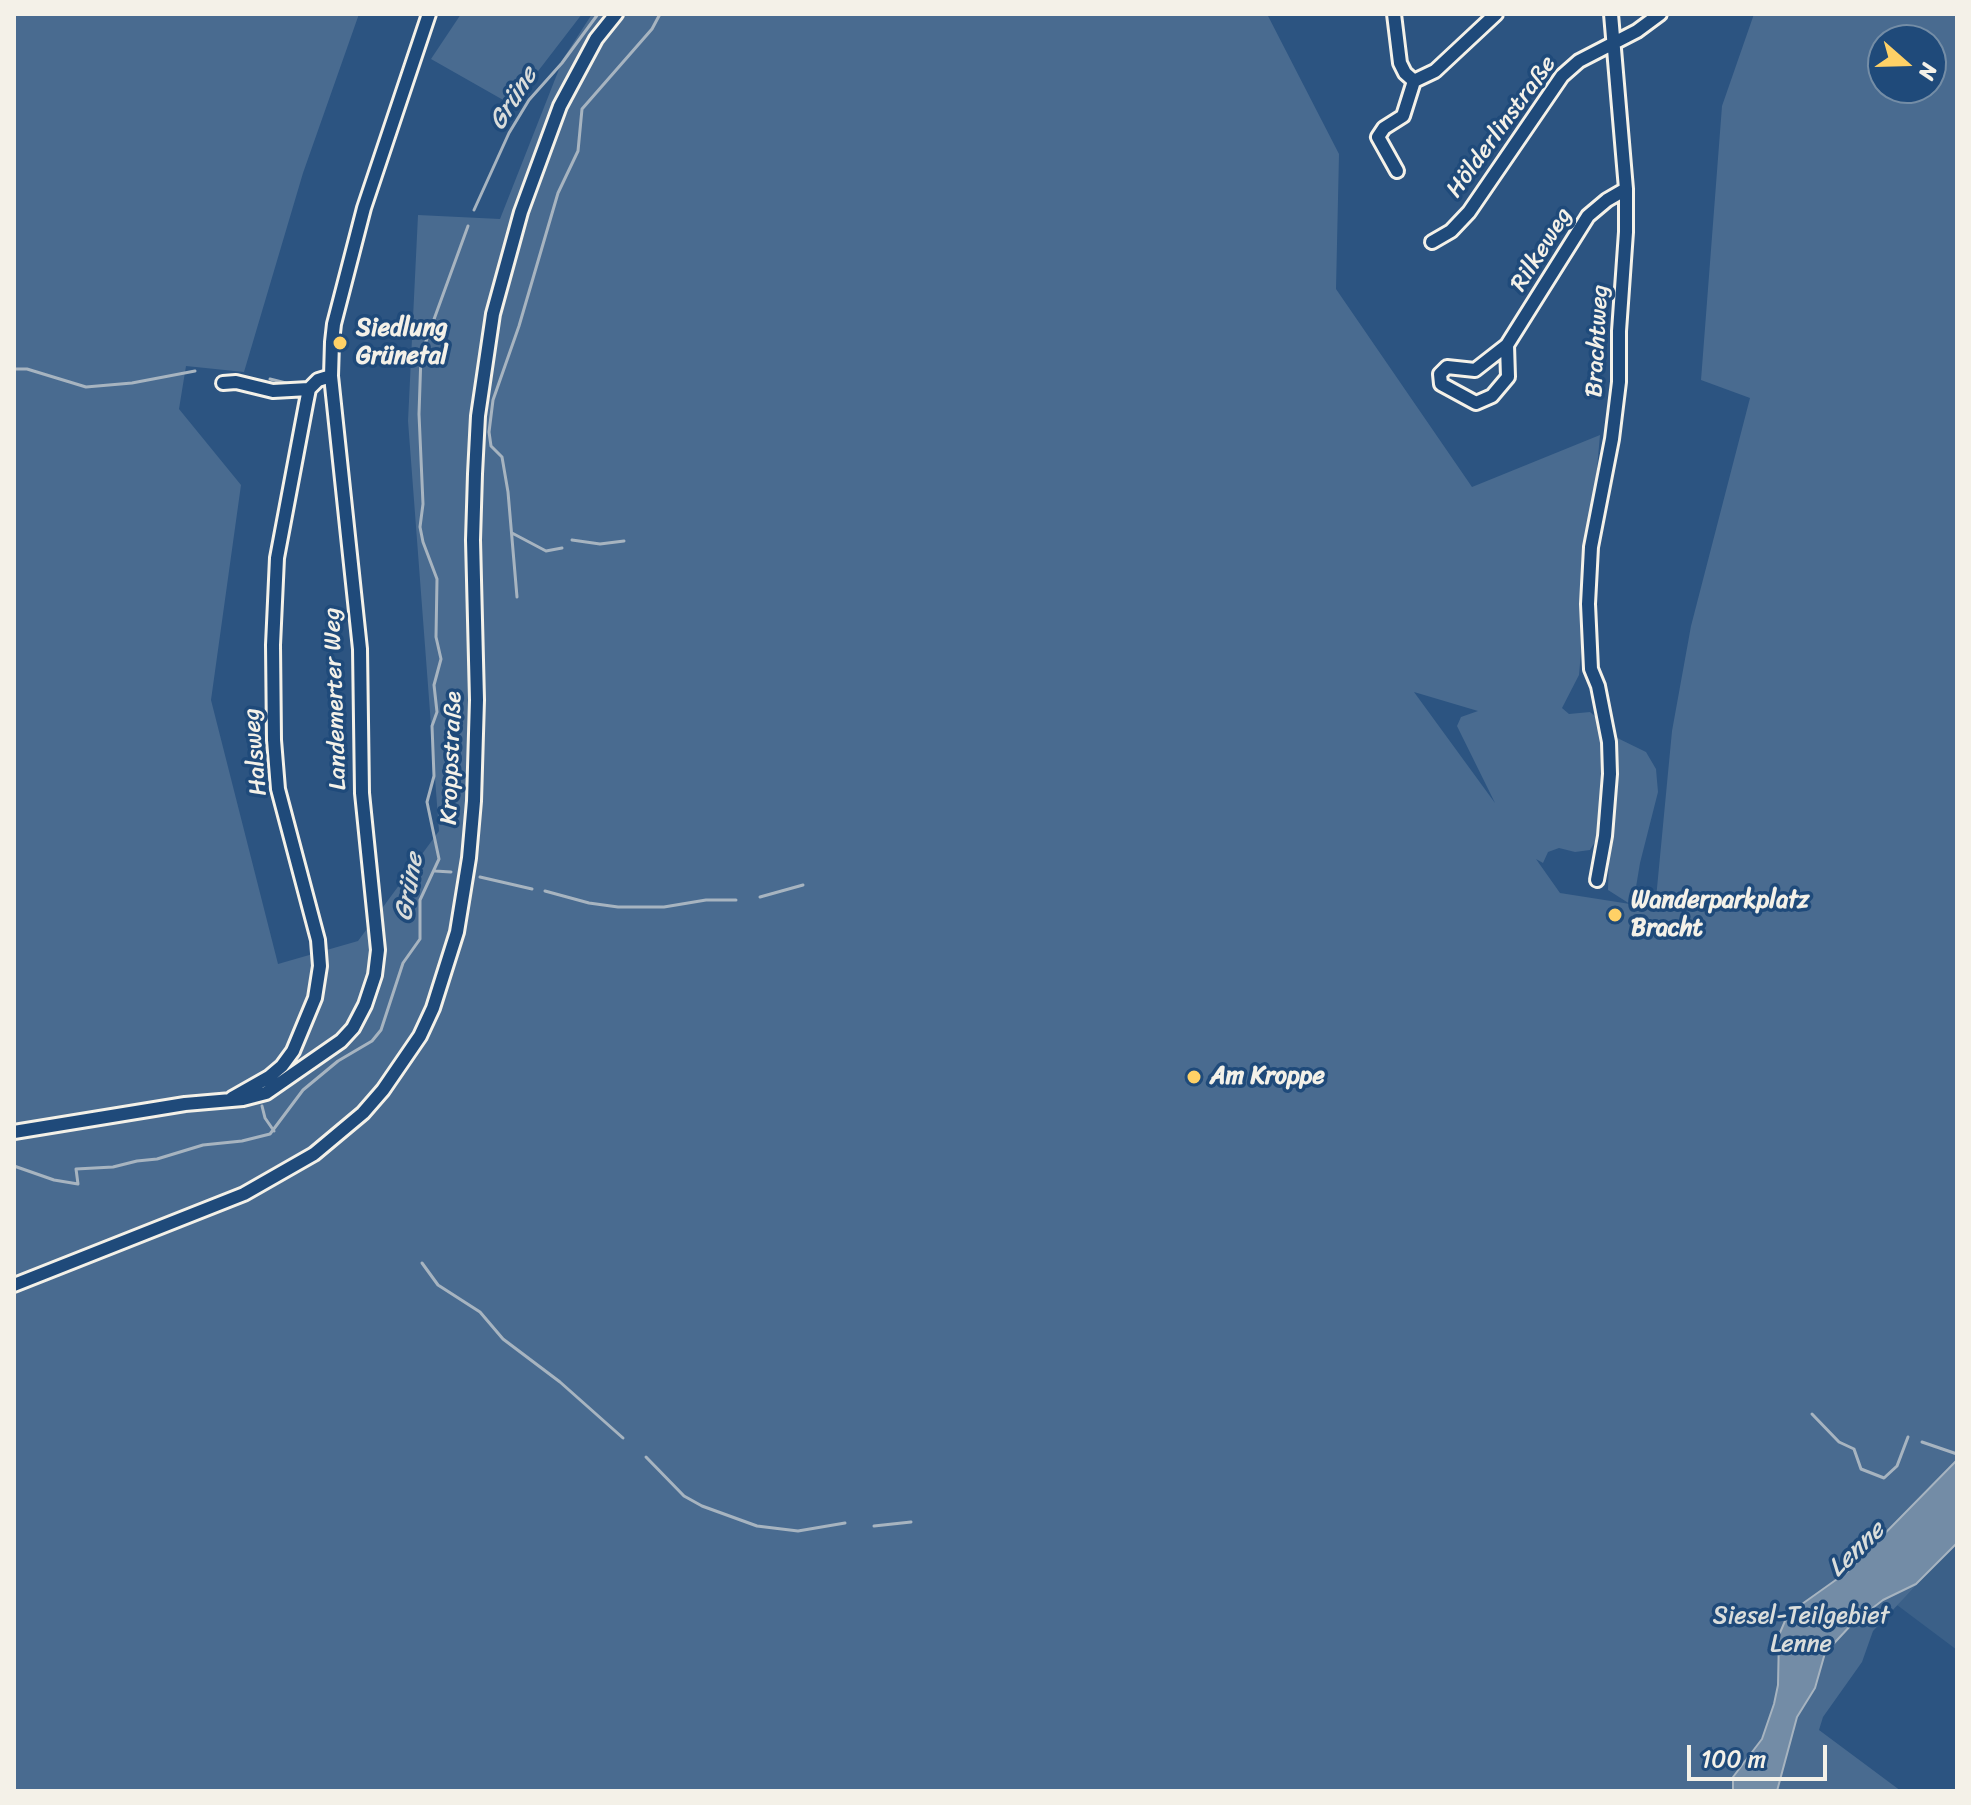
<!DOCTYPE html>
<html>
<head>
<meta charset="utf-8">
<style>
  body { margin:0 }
  #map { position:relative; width:1971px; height:1805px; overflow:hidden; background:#2c5481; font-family:Sriracha,sans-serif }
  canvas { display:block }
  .frame { position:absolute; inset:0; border:16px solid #f4f1e8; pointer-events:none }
  .north { position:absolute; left:1867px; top:24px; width:80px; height:80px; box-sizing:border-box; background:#1f4a7a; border:2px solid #748da6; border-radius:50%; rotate:110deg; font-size:22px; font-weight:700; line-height:32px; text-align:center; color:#f4f1e8 }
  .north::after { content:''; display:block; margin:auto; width:28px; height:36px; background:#ffd166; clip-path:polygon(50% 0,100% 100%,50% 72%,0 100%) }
  .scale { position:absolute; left:1687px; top:1745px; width:140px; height:36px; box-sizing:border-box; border:4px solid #f4f1e8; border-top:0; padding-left:10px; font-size:24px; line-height:28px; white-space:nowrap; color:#f4f1e8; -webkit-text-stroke:6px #1f4a7a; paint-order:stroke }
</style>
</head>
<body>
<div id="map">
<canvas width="1971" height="1805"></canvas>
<div class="frame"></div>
<div class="north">N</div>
<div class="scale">100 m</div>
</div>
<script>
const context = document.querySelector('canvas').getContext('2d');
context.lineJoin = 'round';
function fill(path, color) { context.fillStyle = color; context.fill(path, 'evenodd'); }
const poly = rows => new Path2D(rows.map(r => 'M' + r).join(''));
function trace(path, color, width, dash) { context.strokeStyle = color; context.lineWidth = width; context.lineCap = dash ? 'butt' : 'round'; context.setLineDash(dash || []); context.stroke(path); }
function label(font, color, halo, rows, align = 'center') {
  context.font = font + ' Sriracha,sans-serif'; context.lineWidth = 7; context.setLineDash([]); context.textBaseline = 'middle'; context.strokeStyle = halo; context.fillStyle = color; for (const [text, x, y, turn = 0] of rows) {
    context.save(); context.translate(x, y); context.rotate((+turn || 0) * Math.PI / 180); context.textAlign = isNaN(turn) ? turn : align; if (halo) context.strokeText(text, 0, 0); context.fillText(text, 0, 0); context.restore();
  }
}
fill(poly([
  [1957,1543,1957,1650,1897,1605]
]), '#3b6088');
fill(poly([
  [14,14,359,14,303,173,244,372,186,366,179,409,241,485,211,700,278,964,358,941,439,831,408,421,418,215,500,219,563,59,592,14,1267,14,1339,154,1336,289,1472,487,1600,435,1579,675,1562,708,1569,714,1590,712,1596,717,1601,730,1646,752,1656,769,1658,792,1640,863,1633,905,1655,909,1672,731,1691,626,1750,398,1701,380,1722,106,1754,14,1957,14,1957,1542,1873,1631,1862,1662,1823,1717,1819,1730,1901,1791,14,1791],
  [1883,40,1931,40,1931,88,1883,88],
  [1414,692,1478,711,1461,717,1457,726,1495,803],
  [1610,817,1608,890,1630,904,1560,893,1536,859,1543,863,1548,852,1559,848,1575,852,1590,850],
  [461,14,582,14,512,105,431,59]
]), '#496b90');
const water = poly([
  [1957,1460,1957,1543,1916,1584,1883,1600,1852,1624,1825,1653,1815,1688,1797,1717,1777,1791,1733,1791,1733,1777,1762,1739,1774,1704,1778,1685,1779,1635,1785,1621,1795,1609,1847,1572,1957,1460]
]);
fill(water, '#738ca6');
trace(water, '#a7b4c0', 2);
trace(poly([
  [474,210,509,133,529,100,562,63,598,14],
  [14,369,27,369,86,387,132,383,195,371],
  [270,379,290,384],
  [512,533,546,551,562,548],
  [572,540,600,544,624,541],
  [517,597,508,492,502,457,491,446,489,432,493,400,519,326,558,193,578,151,582,109,652,29,660,14],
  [435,871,451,872],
  [480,877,532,889],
  [545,891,589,903,618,907,664,907,706,900,736,900],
  [760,897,803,885],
  [262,1106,265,1118,274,1131],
  [14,1166,54,1180,78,1184,76,1169,113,1167,137,1161,157,1159,203,1145,242,1141,270,1134,303,1090,338,1061,372,1041,381,1030,403,963,420,939,420,900,439,859,427,802,434,776,432,726,437,712,434,685,441,659,436,637,437,579,423,542,420,527,423,504,419,414,421,355,468,226],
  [422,1263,438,1285,480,1312,503,1339,560,1382,623,1438],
  [1812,1414,1839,1442,1854,1449,1861,1469,1884,1478,1897,1466,1908,1437],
  [1922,1442,1957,1454],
  [646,1457,684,1496,702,1506,757,1526,798,1531,845,1523],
  [874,1526,911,1522]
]), '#a7b4c0', 3);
const minor = poly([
  [1394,14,1400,63,1405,73,1414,81,1435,71,1496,14],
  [1397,171,1378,137,1384,128,1403,116,1414,81],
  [1432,242,1451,231,1469,212,1562,76,1579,61,1637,31,1660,14],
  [1507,345,1508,377,1492,396,1476,403,1441,384,1440,374,1447,367,1475,370,1507,345,1588,216,1607,200,1626,189],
  [223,383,236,382,273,391,309,389],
  [1597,880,1605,836,1610,774,1609,742,1598,686,1591,669,1588,604,1591,547,1612,439,1619,382,1619,331,1626,232,1626,189,1611,14],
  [232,1098,269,1077,282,1066,293,1051,315,998,320,966,318,940,278,789,274,740,273,645,277,558,306,404,309,389,318,380,331,376],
  [14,1132,185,1104,243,1099,266,1093,341,1041,353,1028,365,1005,375,975,378,950,362,793,360,649,331,376,332,342,334,324,364,208,429,14],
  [14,1285,244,1194,314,1154,363,1113,383,1090,420,1036,433,1008,457,932,469,858,474,801,477,700,473,540,475,474,478,416,493,314,521,212,560,106,596,39,616,14]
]);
trace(minor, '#f4f1e8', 18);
trace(minor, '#1f4a7a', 12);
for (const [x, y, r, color] of [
  [340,343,8,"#ffd166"],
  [1615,915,8,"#ffd166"],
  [1194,1077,8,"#ffd166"]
]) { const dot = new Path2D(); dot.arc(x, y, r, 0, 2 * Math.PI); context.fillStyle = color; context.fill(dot); trace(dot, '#1f4a7a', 3); }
label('24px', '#f4f1e8', '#1f4a7a', [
  ["Hölderlinstraße",1502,127,-54],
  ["Rilkeweg",1542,250,-58],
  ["Brachtweg",1598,341,-87],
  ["Landemerter Weg",336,699,-92],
  ["Halsweg",256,752,-95],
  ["Kroppstraße",452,758,-88]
]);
label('bold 24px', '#f4f1e8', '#1f4a7a', [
  ["Siedlung",356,329],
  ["Grünetal",356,357],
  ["Wanderparkplatz",1631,901],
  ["Bracht",1631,929],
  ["Am Kroppe",1210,1077]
], 'left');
label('24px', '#dadddb', '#1f4a7a', [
  ["Siesel-Teilgebiet",1801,1617],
  ["Lenne",1801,1645]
]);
label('italic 26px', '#dadddb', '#1f4a7a', [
  ["Grüne",514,99,-58],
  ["Grüne",410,887,-80],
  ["Lenne",1857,1550,-44]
]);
</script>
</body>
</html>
